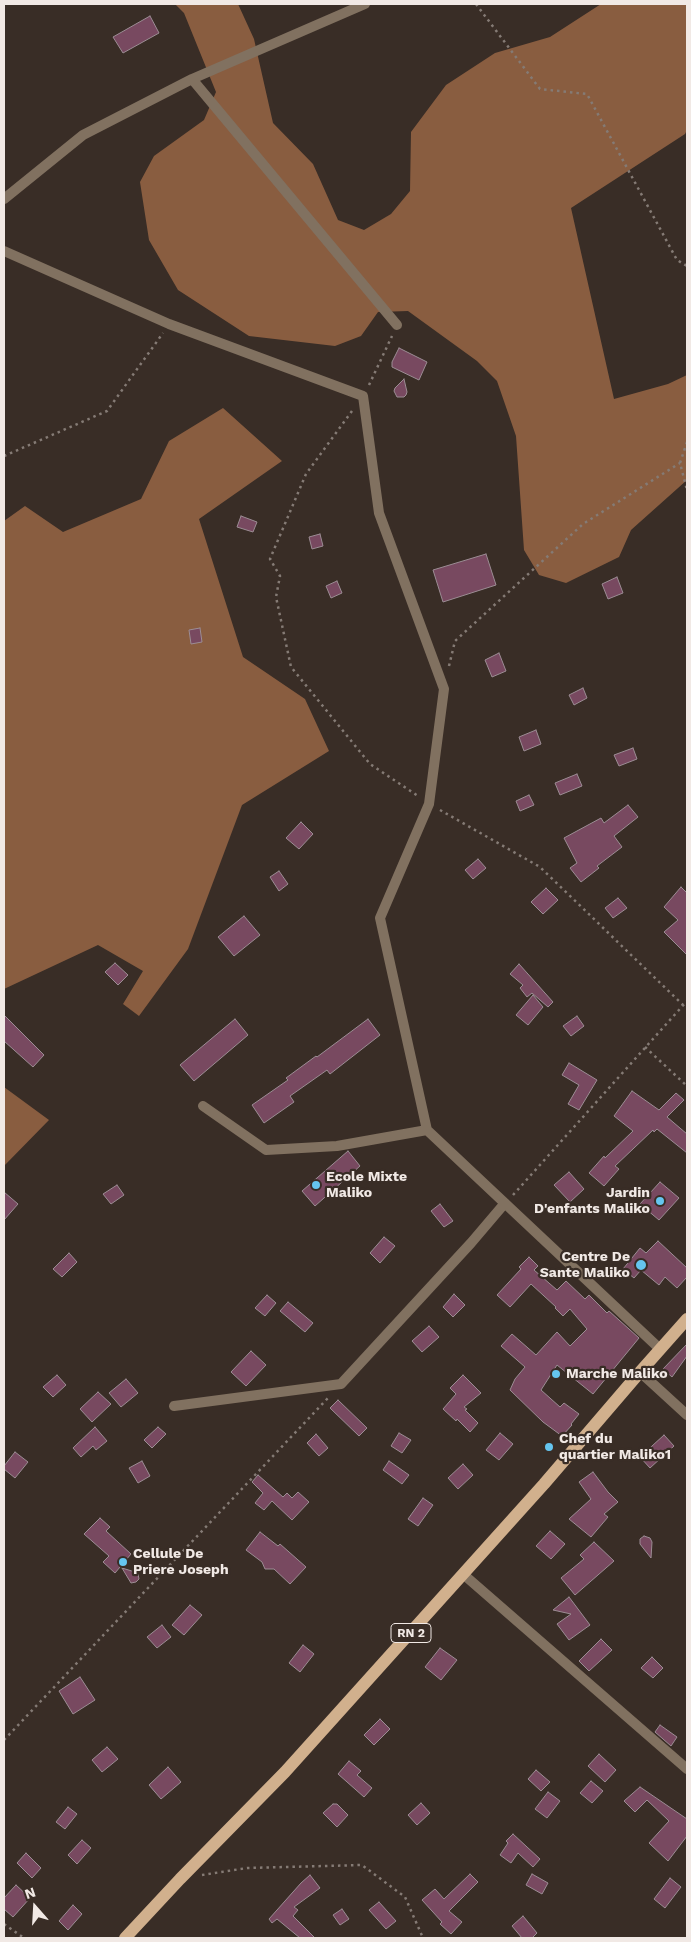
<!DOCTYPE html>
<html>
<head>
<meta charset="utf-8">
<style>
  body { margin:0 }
  #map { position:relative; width:691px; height:1942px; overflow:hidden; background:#392d26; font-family:"Work Sans",sans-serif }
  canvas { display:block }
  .frame { position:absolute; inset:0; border:5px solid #f1e9e5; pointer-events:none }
  .north { position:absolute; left:10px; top:1882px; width:50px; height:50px; -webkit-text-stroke:4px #392d26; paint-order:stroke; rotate:341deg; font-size:14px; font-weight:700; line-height:20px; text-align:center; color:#f1e9e5 }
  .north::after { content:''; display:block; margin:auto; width:18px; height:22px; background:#f1e9e5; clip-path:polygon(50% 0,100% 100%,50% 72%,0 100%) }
</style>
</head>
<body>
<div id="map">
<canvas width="691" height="1942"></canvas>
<div class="frame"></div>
<div class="north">N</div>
</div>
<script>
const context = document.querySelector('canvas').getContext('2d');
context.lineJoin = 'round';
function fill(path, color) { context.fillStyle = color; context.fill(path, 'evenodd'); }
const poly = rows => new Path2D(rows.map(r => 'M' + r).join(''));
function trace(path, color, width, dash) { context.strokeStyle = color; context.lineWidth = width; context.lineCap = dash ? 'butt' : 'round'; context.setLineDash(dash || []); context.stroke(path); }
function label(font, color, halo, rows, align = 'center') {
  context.font = font + ' "Work Sans",sans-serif'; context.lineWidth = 4.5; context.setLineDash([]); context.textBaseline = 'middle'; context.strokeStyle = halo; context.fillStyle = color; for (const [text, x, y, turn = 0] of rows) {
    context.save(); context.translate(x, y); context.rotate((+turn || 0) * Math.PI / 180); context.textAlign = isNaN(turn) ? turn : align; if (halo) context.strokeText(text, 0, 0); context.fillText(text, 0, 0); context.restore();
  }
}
fill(poly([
  [175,4,238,4,254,39,273,123,313,164,338,220,364,230,391,214,410,191,411,132,446,85,495,53,550,37,601,4,687,4,687,130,685,134,571,208,614,399,668,384,687,375,687,480,631,530,619,557,566,583,539,575,524,550,516,436,497,381,477,361,408,311,378,312,361,336,335,346,249,336,178,290,149,240,140,182,154,156,204,120,216,92,184,13],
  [223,408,282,461,199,519,243,657,305,699,329,751,242,805,188,949,139,1016,123,1004,143,971,98,945,4,989,4,521,25,506,63,532,141,499,169,441],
  [4,1087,49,1120,4,1166]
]), '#895d40');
const building = poly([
  [150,16,159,33,123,53,113,37,150,16],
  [399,348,427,362,419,380,392,367,392,362,399,348],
  [404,379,407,392,406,395,404,397,397,397,394,391,395,388,404,379],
  [241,516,257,522,253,532,237,527,241,516],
  [320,534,323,546,312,549,309,537,320,534],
  [486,554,496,585,443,602,433,570,486,554],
  [617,577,623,593,608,599,602,584,617,577],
  [337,581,342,593,331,598,326,586,337,581],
  [200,628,202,642,191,644,189,630,200,628],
  [499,653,506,671,492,677,485,660,499,653],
  [583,688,587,698,574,705,569,695,583,688],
  [536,730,541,744,524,751,519,737,536,730],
  [633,748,637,759,619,766,614,755,633,748],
  [577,774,582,786,560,795,555,783,577,774],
  [529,795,534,805,520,811,516,801,529,795],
  [628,805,638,817,614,836,622,847,597,866,599,868,581,882,570,868,577,863,564,838,601,818,604,823,628,805],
  [301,822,313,834,299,849,286,838,301,822],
  [478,859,486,868,473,879,465,870,478,859],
  [279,871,288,884,279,891,270,877,279,871],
  [681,887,687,893,687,955,664,932,678,920,664,907,681,887],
  [546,888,558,900,543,914,531,902,546,888],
  [618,898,627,908,613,918,605,908,618,898],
  [244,916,260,935,234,956,218,937,244,916],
  [115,963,128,975,118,985,105,972,115,963],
  [519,964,553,1002,548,1007,532,993,527,997,520,988,523,985,510,974,519,964],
  [533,995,543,1007,528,1025,516,1015,533,995],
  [4,1015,44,1055,33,1067,4,1041,4,1015],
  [577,1016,584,1026,571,1036,563,1026,577,1016],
  [235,1019,248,1035,194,1081,180,1065,235,1019],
  [368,1019,380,1035,330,1074,327,1070,290,1096,294,1102,264,1123,252,1105,288,1080,286,1078,316,1056,317,1057,368,1019],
  [569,1063,597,1080,579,1110,568,1104,579,1085,562,1075,569,1063],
  [632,1091,659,1110,676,1093,684,1100,667,1117,687,1134,687,1153,657,1129,654,1132,653,1130,615,1166,619,1169,604,1186,589,1173,604,1156,605,1158,633,1131,614,1116,632,1091],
  [348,1151,360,1166,315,1206,302,1191,348,1151],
  [569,1172,584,1189,570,1202,554,1185,569,1172],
  [660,1182,679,1198,659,1220,640,1204,660,1182],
  [117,1185,124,1195,111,1204,103,1194,117,1185],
  [4,1192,18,1204,4,1220,4,1192],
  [440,1204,453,1221,444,1227,431,1211,440,1204],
  [384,1237,395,1246,380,1263,370,1253,384,1237],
  [658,1241,687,1268,687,1277,677,1288,665,1277,659,1285,641,1270,634,1278,623,1269,640,1248,646,1253,658,1241],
  [69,1253,77,1262,62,1277,53,1269,69,1253],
  [529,1257,538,1266,534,1270,557,1290,566,1281,585,1299,589,1295,607,1313,609,1311,639,1338,593,1394,557,1365,541,1390,560,1407,564,1403,579,1414,571,1424,572,1425,562,1436,543,1422,510,1390,515,1379,525,1367,501,1346,512,1334,536,1355,557,1332,570,1346,587,1329,570,1309,563,1316,555,1308,556,1307,531,1284,510,1307,497,1295,521,1269,519,1267,529,1257],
  [454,1294,465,1305,453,1317,443,1307,454,1294],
  [267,1295,276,1303,265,1316,255,1308,267,1295],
  [288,1302,313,1323,305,1332,280,1311,288,1302],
  [429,1326,439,1337,422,1352,412,1341,429,1326],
  [687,1344,687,1356,672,1377,663,1369,687,1344],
  [251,1351,266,1365,246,1386,231,1372,251,1351],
  [57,1375,66,1385,53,1397,43,1387,57,1375],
  [463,1375,481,1393,464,1407,467,1409,465,1410,478,1423,470,1432,457,1419,456,1421,443,1409,456,1394,450,1388,463,1375],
  [126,1379,138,1393,121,1407,109,1393,126,1379],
  [98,1392,111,1404,92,1422,80,1409,98,1392],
  [338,1400,367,1428,359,1436,330,1408,338,1400],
  [95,1427,107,1441,96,1450,93,1446,81,1457,73,1448,95,1427],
  [158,1427,166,1434,152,1448,144,1440,158,1427],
  [399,1433,411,1440,402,1453,391,1446,399,1433],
  [500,1433,513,1444,499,1460,486,1450,500,1433],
  [316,1434,328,1448,319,1456,307,1443,316,1434],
  [664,1435,674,1446,650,1468,640,1457,664,1435],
  [15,1452,28,1462,15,1478,4,1469,4,1466,15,1452],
  [142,1461,150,1476,138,1483,129,1468,142,1461],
  [389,1461,409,1475,402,1484,383,1470,389,1461],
  [463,1464,473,1475,458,1489,448,1478,463,1464],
  [593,1472,608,1492,618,1502,604,1514,608,1517,591,1537,569,1519,591,1499,579,1482,593,1472],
  [258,1475,283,1497,287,1493,292,1498,298,1492,309,1502,292,1520,272,1501,264,1510,255,1503,263,1493,252,1482,258,1475],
  [423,1498,433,1505,418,1526,408,1519,423,1498],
  [100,1518,110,1527,106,1531,131,1554,115,1573,103,1562,109,1556,84,1534,100,1518],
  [550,1531,565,1544,551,1559,536,1546,550,1531],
  [260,1532,278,1546,280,1544,306,1567,290,1584,274,1569,265,1569,262,1562,246,1550,260,1532],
  [644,1536,650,1538,652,1542,651,1558,640,1544,640,1539,644,1536],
  [594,1542,614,1561,575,1595,561,1578,584,1559,580,1555,594,1542],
  [122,1568,135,1572,138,1574,139,1579,136,1582,131,1583,122,1568],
  [569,1597,590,1625,569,1640,557,1624,571,1614,553,1610,569,1597],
  [190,1605,202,1615,184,1635,172,1625,190,1605],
  [162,1625,171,1637,157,1648,147,1637,162,1625],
  [601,1639,612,1650,589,1671,579,1661,601,1639],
  [303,1645,314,1654,300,1672,289,1663,303,1645],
  [440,1648,457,1660,441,1680,425,1667,440,1648],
  [652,1657,663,1668,653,1678,641,1668,652,1657],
  [80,1677,95,1700,73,1714,59,1691,80,1677],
  [380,1719,390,1729,374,1745,364,1735,380,1719],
  [660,1725,677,1737,671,1746,655,1732,660,1725],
  [107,1747,118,1759,102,1772,92,1760,107,1747],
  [599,1754,616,1770,605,1782,588,1766,599,1754],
  [349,1761,361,1771,357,1775,372,1788,364,1797,338,1774,349,1761],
  [168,1767,181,1782,161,1799,149,1785,168,1767],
  [536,1770,550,1782,541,1791,528,1779,536,1770],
  [591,1781,603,1791,592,1803,580,1793,591,1781],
  [640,1787,687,1819,687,1836,668,1861,649,1843,669,1821,647,1800,635,1812,624,1801,640,1787],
  [548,1792,560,1801,547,1818,535,1809,548,1792],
  [421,1803,430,1813,417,1825,408,1815,421,1803],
  [333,1804,337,1804,348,1815,337,1827,323,1813,333,1804],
  [68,1807,77,1814,65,1829,56,1822,68,1807],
  [513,1834,540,1859,533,1867,518,1853,511,1863,500,1855,508,1843,506,1841,513,1834],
  [82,1840,91,1848,77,1864,68,1855,82,1840],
  [26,1853,41,1868,32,1878,17,1863,26,1853],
  [470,1874,478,1882,449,1911,462,1922,451,1934,440,1924,442,1922,422,1900,435,1889,444,1899,470,1874],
  [532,1874,548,1883,542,1894,526,1885,532,1874],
  [310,1875,320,1888,294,1907,298,1910,293,1916,315,1938,300,1938,277,1919,272,1923,269,1919,301,1883,310,1875],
  [670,1878,681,1887,665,1908,654,1899,670,1878],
  [16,1885,30,1898,13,1917,4,1909,4,1898,16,1885],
  [379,1902,396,1921,386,1929,369,1910,379,1902],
  [73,1905,82,1914,68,1930,59,1921,73,1905],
  [342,1909,349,1919,340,1925,333,1915,342,1909],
  [523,1916,537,1933,532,1938,522,1938,512,1926,523,1916]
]);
fill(building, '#784960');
trace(building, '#9c8d94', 1);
trace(poly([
  [476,4,540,89,587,94,677,260,687,266],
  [369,385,392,336],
  [352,411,306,474,270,559,280,576,276,597,291,667,370,764,418,796],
  [687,442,680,463,687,490],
  [4,456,107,411,163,333],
  [449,666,455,641,583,524,680,463],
  [440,810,540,867,683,1005],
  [645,1047,687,1086],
  [513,1195,687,1001],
  [4,1740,328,1398],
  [202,1875,247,1868,362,1865,405,1897,423,1938],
  [4,1924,24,1938]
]), '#857b75', 2.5, [2.5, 4]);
trace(poly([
  [192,79,397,325],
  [4,199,83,135,192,79,365,4],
  [4,251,169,324,363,396,379,513,444,689,429,804,380,918,427,1130,660,1349],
  [203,1106,266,1150,337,1146,427,1130],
  [640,1372,687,1415],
  [174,1406,341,1384,471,1243,505,1203],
  [463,1574,687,1769]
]), '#817160', 10);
trace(poly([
  [125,1938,180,1879,285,1772,544,1484,640,1372,687,1319]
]), '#d1b08d', 12);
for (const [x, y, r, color] of [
  [316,1185,5,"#65c5ef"],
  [660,1201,5,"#65c5ef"],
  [641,1265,6,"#65c5ef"],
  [556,1374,5,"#65c5ef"],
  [549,1447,5,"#65c5ef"],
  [123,1562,5,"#65c5ef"]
]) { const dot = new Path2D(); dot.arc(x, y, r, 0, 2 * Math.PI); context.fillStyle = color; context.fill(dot); trace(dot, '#392d26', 2); }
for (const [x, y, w] of [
  [411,1633,40]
]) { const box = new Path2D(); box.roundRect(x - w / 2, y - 9.5, w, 19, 4); context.fillStyle = '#392d26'; context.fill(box); trace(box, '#f1e9e5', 1); }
label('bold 12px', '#f1e9e5', null, [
  ["RN 2",411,1633]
]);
label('bold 14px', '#f1e9e5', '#392d26', [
  ["Ecole Mixte",326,1177],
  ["Maliko",326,1193],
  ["Jardin",650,1193,"right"],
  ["D'enfants Maliko",650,1209,"right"],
  ["Centre De",630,1257,"right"],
  ["Sante Maliko",630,1273,"right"],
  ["Marche Maliko",566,1374],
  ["Chef du",559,1439],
  ["quartier Maliko1",559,1455],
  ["Cellule De",133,1554],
  ["Priere Joseph",133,1570]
], 'left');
</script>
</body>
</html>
